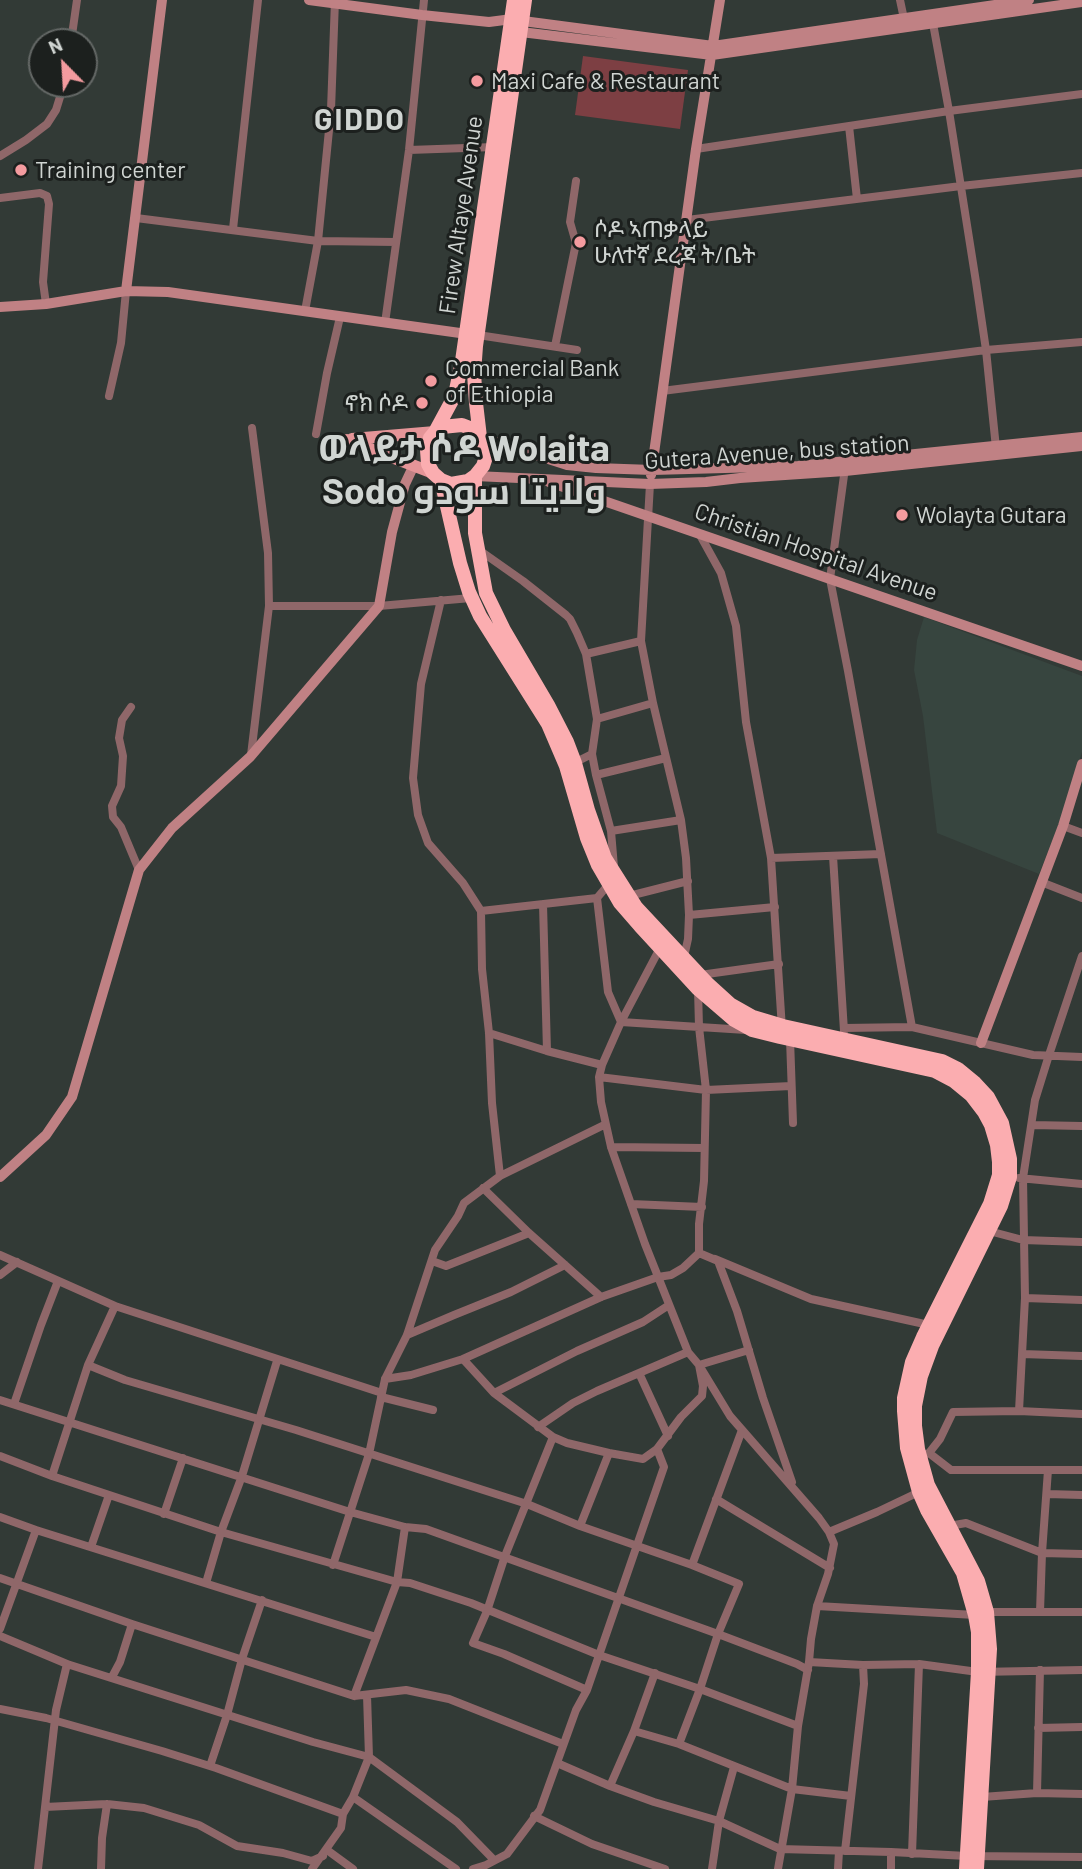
<!DOCTYPE html>
<html>
<head>
<meta charset="utf-8">
<style>
  body { margin:0 }
  #map { position:relative; width:1082px; height:1869px; overflow:hidden; background:#323a36; font-family:Barlow,sans-serif }
  canvas { display:block }
  .north { position:absolute; left:28px; top:28px; width:70px; height:70px; box-sizing:border-box; background:#1c201e; border:2px solid #646866; border-radius:50%; rotate:336deg; font-size:19px; font-weight:700; line-height:28px; text-align:center; color:#d0d5d2 }
  .north::after { content:''; display:block; margin:auto; width:24px; height:32px; background:#f49b9f; clip-path:polygon(50% 0,100% 100%,50% 72%,0 100%) }
</style>
</head>
<body>
<div id="map">
<canvas width="1082" height="1869"></canvas>
<div class="north">N</div>
</div>
<script>
const context = document.querySelector('canvas').getContext('2d');
context.lineJoin = 'round';
function fill(path, color) { context.fillStyle = color; context.fill(path, 'evenodd'); }
const poly = rows => new Path2D(rows.map(r => 'M' + r).join(''));
function trace(path, color, width, dash) { context.strokeStyle = color; context.lineWidth = width; context.lineCap = dash ? 'butt' : 'round'; context.setLineDash(dash || []); context.stroke(path); }
function label(font, color, halo, rows, align = 'center') {
  context.font = font + ' Barlow,Cairo,"Noto Sans Ethiopic",sans-serif'; context.lineWidth = 6; context.setLineDash([]); context.textBaseline = 'middle'; context.strokeStyle = halo; context.fillStyle = color; for (const [text, x, y, turn = 0] of rows) {
    context.save(); context.translate(x, y); context.rotate((+turn || 0) * Math.PI / 180); context.textAlign = isNaN(turn) ? turn : align; if (halo) context.strokeText(text, 0, 0); context.fillText(text, 0, 0); context.restore();
  }
}
fill(poly([
  [924,617,1082,676,1082,752,1064,811,1039,874,937,833,923,716,914,670,917,640]
]), '#37453f');
fill(poly([
  [583,56,688,70,680,129,575,115]
]), '#7d3f43');
trace(poly([
  [900,0,904,19],
  [932,18,949,111,976,282,986,350,996,448],
  [71,42,77,0],
  [849,126,857,199],
  [696,149,949,111,1082,94],
  [409,150,494,147],
  [0,156,26,140,47,124,56,110,64,84],
  [0,198,40,193,47,196,49,204,43,282,46,304],
  [136,218,318,241,396,242],
  [687,220,961,186,1082,173],
  [233,229,258,0],
  [305,311,318,241,331,110,335,0],
  [385,323,409,150,424,0],
  [478,335,577,350],
  [555,346,576,243,570,222,576,181],
  [662,391,986,350,1082,342],
  [109,396,121,343,126,291],
  [316,434,327,373,340,317],
  [845,468,830,579,848,671,912,1027],
  [650,484,641,641,653,703,681,820,686,858,689,915,688,939,684,957],
  [700,535,721,573,736,626,746,722,771,858,782,1029],
  [479,550,523,581,566,615,570,619,577,633,586,654,597,719,592,754,572,764],
  [269,606,379,606,471,598],
  [586,654,641,641],
  [131,707,122,720,119,738,123,756,121,786,112,806,113,817,121,827,139,870],
  [597,719,653,703],
  [592,754,596,775,611,831,614,867],
  [251,755,269,606,268,553,252,428],
  [596,775,666,758],
  [1063,826,1082,833],
  [611,831,681,820],
  [833,856,844,1031],
  [771,858,881,854],
  [1041,882,1082,898],
  [629,896,688,881],
  [597,898,608,992,621,1022,746,1030],
  [543,904,547,1051],
  [481,911,597,898,608,885],
  [689,915,775,907],
  [700,975,779,964],
  [844,1028,912,1027,1033,1055,1082,1057],
  [489,1033,547,1051,602,1065],
  [790,1039,793,1123],
  [599,1077,706,1090,791,1086],
  [1032,1125,1082,1126],
  [611,1147,704,1148],
  [500,1176,604,1125],
  [1019,1178,1082,1184],
  [483,1188,529,1233,601,1297],
  [631,1204,702,1207],
  [989,1231,1023,1240,1082,1242],
  [699,1253,718,1261,737,1311,763,1398,792,1482],
  [0,1255,115,1306,382,1393],
  [715,1259,811,1299,929,1325],
  [432,1261,446,1266,529,1233],
  [0,1275,17,1262],
  [1025,1298,1082,1300],
  [407,1335,454,1315,511,1292,565,1265],
  [749,1350,699,1365,730,1416,819,1518,829,1532,834,1544,828,1574,817,1606,811,1639,809,1662,798,1726,792,1789,778,1869],
  [1022,1354,1082,1356],
  [463,1359,601,1297,658,1277,671,1275,683,1268,699,1253,699,1224,704,1181,706,1090,699,1027,698,989],
  [88,1365,125,1380,296,1430,527,1504,580,1526,692,1565,739,1584,718,1634,700,1689,679,1744],
  [639,1373,668,1436],
  [385,1379,411,1375,463,1359,494,1393,553,1437,567,1443,609,1453,643,1459,657,1449,681,1417,702,1396,703,1386,699,1365,688,1352,645,1244,611,1147,601,1102,599,1077,602,1065,621,1022,660,948],
  [494,1393,577,1351,643,1322,669,1305],
  [381,1397,433,1410],
  [0,1400,350,1512,405,1527,426,1529,718,1634,797,1664,808,1670],
  [14,1404,41,1325,58,1281],
  [1019,1411,1082,1414],
  [538,1427,573,1403,597,1391,688,1352],
  [553,1437,505,1556,487,1611,473,1643,504,1654,587,1690],
  [929,1453,951,1470,1082,1470],
  [0,1456,52,1476,221,1532,397,1582,410,1583,471,1603,599,1655,700,1689,798,1726],
  [920,1456,929,1453,940,1439,953,1412,1019,1411,1025,1298,1023,1178,1035,1100,1049,1055,1082,956],
  [52,1476,88,1365,115,1306],
  [1047,1494,1082,1495],
  [716,1499,830,1568],
  [164,1514,183,1458],
  [0,1517,36,1530,376,1637],
  [580,1526,609,1453],
  [949,1526,966,1523,1042,1553,1048,1470],
  [829,1532,877,1512,919,1492],
  [91,1547,109,1495],
  [333,1565,369,1454,385,1379,407,1335,435,1250,458,1216,464,1203,500,1176,492,1103,489,1033,482,969,481,911,463,883,428,843,418,815,413,778,421,684,441,600],
  [692,1565,742,1430],
  [0,1578,132,1624,354,1696,406,1690,449,1699,563,1744],
  [206,1583,221,1532,242,1476,277,1361],
  [817,1606,975,1615,987,1612,1082,1612],
  [1040,1612,1042,1553,1082,1554],
  [0,1629,36,1530],
  [0,1636,67,1664,313,1742,369,1757,457,1822,494,1860],
  [809,1662,863,1665,919,1664,978,1672,1082,1670],
  [112,1677,120,1662,132,1624],
  [367,1695,369,1757,353,1797,456,1869],
  [354,1696,397,1582,405,1527],
  [0,1709,46,1718,162,1751,216,1768,343,1814],
  [1038,1728,1082,1727],
  [634,1731,679,1744,792,1789,851,1796],
  [557,1763,610,1786,654,1802,719,1821,780,1849,891,1852,967,1856,1082,1857],
  [210,1766,227,1715,242,1659,262,1600],
  [610,1786,634,1731,655,1673],
  [1037,1793,1040,1670],
  [982,1797,1037,1793,1082,1794],
  [45,1807,107,1804,144,1808,199,1825,237,1846,283,1853,312,1861,323,1856],
  [534,1816,592,1844,665,1869],
  [327,1850,353,1869],
  [845,1851,864,1684,863,1665],
  [912,1854,919,1664],
  [38,1869,56,1710,67,1664],
  [101,1869,102,1838,107,1804],
  [312,1869,341,1828,343,1814,353,1797],
  [473,1869,486,1865,507,1854,540,1810,576,1710,587,1690,664,1467,657,1449],
  [712,1869,719,1821,734,1767],
  [838,1869,839,1851],
  [891,1869,891,1852]
]), '#8f6769', 8);
trace(poly([
  [309,0,422,15,489,22,512,19],
  [523,21,713,46,1029,0],
  [521,32,712,55,1082,2],
  [126,291,162,0],
  [0,307,46,304,126,291,168,292,467,334],
  [480,437,567,465,596,468,652,470,798,466,1082,437],
  [651,475,696,149,720,0],
  [475,476,650,484,706,482,740,478,845,471,1082,446],
  [549,482,1082,666],
  [981,1043,1063,826,1082,764],
  [0,1177,46,1135,72,1097,139,870,172,828,250,757,379,606,392,532,405,484,414,465]
]), '#c08184', 10);
trace(poly([
  [352,439,435,432],
  [347,440,433,473]
]), '#e59598', 12);
trace(poly([
  [435,432,455,395,462,361,514,0],
  [480,437,475,430,462,425,442,427,435,432,430,438,427,450,428,464,433,473,441,480,451,484,468,481,475,476,483,466,486,457,485,447,480,437,476,403,474,373,476,346,525,0],
  [475,476,475,533,486,593,504,630,548,705,567,742,575,763,588,810,605,858,636,907,708,984,730,1004,753,1017,783,1026,942,1061,958,1069,975,1083,988,1097,1002,1123,1010,1159,1010,1177,1001,1206,932,1346,921,1376,915,1406,915,1426,918,1449,928,1485,978,1581,987,1612,990,1649,977,1869],
  [441,480,460,563,469,592,480,616,548,724,566,766,587,838,598,865,620,903,640,926,698,989,734,1020,752,1030,780,1037,935,1071,954,1081,971,1095,984,1112,991,1125,997,1145,999,1162,999,1175,990,1204,923,1337,912,1362,904,1398,904,1411,907,1448,919,1492,927,1510,963,1573,975,1615,978,1632,978,1672,966,1869]
]), '#fbadb0', 14);
for (const [x, y, r, color] of [
  [477,81,7,"#f49b9f"],
  [21,170,7,"#f49b9f"],
  [580,242,7,"#f49b9f"],
  [431,381,7,"#f49b9f"],
  [422,403,7,"#f49b9f"],
  [902,515,7,"#f49b9f"]
]) { const dot = new Path2D(); dot.arc(x, y, r, 0, 2 * Math.PI); context.fillStyle = color; context.fill(dot); trace(dot, '#1c201e', 2.5); }
label('23px', '#d0d5d2', '#1c201e', [
  ["Maxi Cafe & Restaurant",491,81],
  ["Training center",35,170],
  ["ሶዶ ኣጠቃላይ",594,229],
  ["ሁለተኛ ደረጃ ት/ቤት",594,255],
  ["Commercial Bank",445,368],
  ["of Ethiopia",445,394],
  ["ኖክ ሶዶ",408,403,"right"],
  ["Wolayta Gutara",916,515]
], 'left');
label('23px', '#d0d5d2', '#1c201e', [
  ["Firew Altaye Avenue",461,215,-82],
  ["Gutera Avenue, bus station",777,452,-4],
  ["Christian Hospital Avenue",816,552,19]
]);
context.letterSpacing = '2px';
label('bold 30px', '#d0d5d2', '#1c201e', [
  ["GIDDO",360,120]
]);
context.letterSpacing = '0px';
label('bold 37px', '#d0d5d2', '#1c201e', [
  ["ወላይታ ሶዶ Wolaita",464,449],
  ["Sodo ولايتا سودو",464,492]
]);
</script>
</body>
</html>
